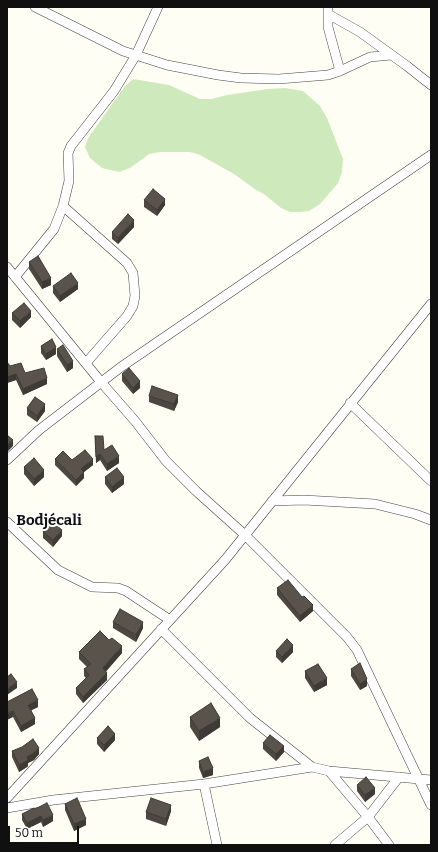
<!DOCTYPE html>
<html>
<head>
<meta charset="utf-8">
<style>
  body { margin:0 }
  #map { position:relative; width:438px; height:852px; overflow:hidden; background:#fffef4; font-family:Bitter,serif }
  canvas { display:block }
  .frame { position:absolute; inset:0; border:8px solid #101010; pointer-events:none }
  .scale { position:absolute; left:8px; top:826px; width:71px; height:18px; box-sizing:border-box; border:2px solid #101010; border-top:0; padding-left:5px; font-size:12px; line-height:14px; white-space:nowrap; color:#101010; -webkit-text-stroke:3px #fff; paint-order:stroke }
</style>
</head>
<body>
<div id="map">
<canvas width="438" height="852"></canvas>
<div class="frame"></div>
<div class="scale">50 m</div>
</div>
<script>
const context = document.querySelector('canvas').getContext('2d');
context.lineJoin = 'round';
function fill(path, color) { context.fillStyle = color; context.fill(path, 'evenodd'); }
const poly = rows => new Path2D(rows.map(r => 'M' + r).join(''));
function trace(path, color, width, dash) { context.strokeStyle = color; context.lineWidth = width; context.lineCap = dash ? 'butt' : 'round'; context.setLineDash(dash || []); context.stroke(path); }
function label(font, color, halo, rows, align = 'center') {
  context.font = font + ' Bitter,serif'; context.lineWidth = 4; context.setLineDash([]); context.textBaseline = 'middle'; context.strokeStyle = halo; context.fillStyle = color; for (const [text, x, y, turn = 0] of rows) {
    context.save(); context.translate(x, y); context.rotate((+turn || 0) * Math.PI / 180); context.textAlign = isNaN(turn) ? turn : align; if (halo) context.strokeText(text, 0, 0); context.fillText(text, 0, 0); context.restore();
  }
}
fill(poly([
  [133,79,169,85,200,99,211,99,227,95,268,89,285,88,303,91,320,106,327,118,343,159,342,172,338,183,320,204,309,211,300,212,290,212,281,208,264,194,256,190,234,174,200,155,190,152,160,152,149,154,130,168,119,172,102,168,90,158,85,147,88,138,125,86]
]), '#ceeabc');
const street = poly([
  [35,7,123,51,167,65,218,75,241,78,279,79,328,75,340,71,370,57,391,55],
  [328,7,328,27,340,71],
  [328,14,360,32,407,66,431,85],
  [63,206,127,263,133,273,135,296,133,306,127,316,86,363],
  [7,267,101,382,135,421,166,461,196,491,245,535,347,637,357,650,431,805],
  [15,277,54,229,63,206,69,181,68,153,71,146,114,91,136,55,158,7],
  [350,403,431,481],
  [7,460,39,430,121,367,431,155],
  [272,501,304,500,375,504,415,514,431,520],
  [7,522,58,570,92,587,118,588,126,591,170,620],
  [161,629,250,718,312,767],
  [329,771,368,817,389,845],
  [204,784,217,845],
  [7,798,225,560,431,304],
  [7,808,53,800,204,784,312,767,329,771,431,780],
  [335,845,368,817,399,777]
]);
trace(street, '#434343', 10);
trace(street, '#fff', 9);
fill(poly([
  [144,200,165,205,157,216,144,207],
  [134,227,118,244,112,239,112,232],
  [29,262,51,285,42,289,29,269],
  [53,286,78,289,60,302,53,293],
  [12,313,31,317,20,328,12,320],
  [41,346,56,354,46,360,41,353],
  [57,349,73,368,67,372,57,356],
  [7,362,10,366,47,384,23,395,16,380,7,383],
  [122,374,140,388,133,394,122,381],
  [149,396,178,402,174,411,149,402],
  [27,408,45,411,37,422,27,415],
  [95,436,104,450,119,463,107,471,100,460,96,463],
  [55,459,72,460,93,465,84,472,84,478,76,486,55,465],
  [24,467,44,477,34,486,24,474],
  [105,477,124,484,112,493,105,484],
  [43,532,62,536,53,547,43,538],
  [277,588,313,611,300,622,277,595],
  [113,622,143,628,136,642,113,628],
  [276,651,293,652,282,663,276,657],
  [79,652,122,653,106,671,107,680,83,703,76,694,76,688,86,678,84,676,84,669,87,667,79,659],
  [351,669,367,686,360,690,351,676],
  [305,671,327,685,314,692,305,678],
  [7,702,38,707,31,710,35,724,21,732,13,717],
  [190,717,220,727,199,741,190,727],
  [97,738,115,740,104,752,97,744],
  [263,743,284,752,276,761,263,749],
  [12,751,39,754,34,760,28,763,28,766,27,767,19,772,12,757],
  [199,761,213,775,203,778,199,768],
  [357,785,375,794,365,802,357,791],
  [65,804,86,825,74,831,65,810],
  [35,809,53,821,43,827,41,822,27,829,22,820,22,814],
  [171,811,166,826,146,819,146,812]
]), '#4d4741');
fill(poly([
  [165,199,165,205,157,216,157,210],
  [134,220,134,227,118,244,118,238],
  [51,278,51,285,42,289,42,282],
  [78,283,78,289,60,302,60,296],
  [31,311,31,317,20,328,20,321],
  [56,347,56,354,46,360,46,354],
  [73,361,73,368,67,372,67,365],
  [16,374,16,380,7,383,7,377],
  [47,378,47,384,23,395,23,389],
  [140,381,140,388,133,394,133,388],
  [178,395,178,402,174,411,174,404],
  [45,404,45,411,37,422,37,416],
  [13,440,13,446,7,452,7,445],
  [100,454,100,460,96,463,96,457],
  [119,456,119,463,107,471,107,464],
  [93,459,93,465,84,472,84,478,76,486,76,480,81,469],
  [44,470,44,477,34,486,34,479],
  [124,477,124,484,112,493,112,487],
  [62,530,62,536,53,547,53,540],
  [313,605,313,611,300,622,300,616],
  [143,622,143,628,136,642,136,635],
  [293,645,293,652,282,663,282,657],
  [122,646,122,653,103,675,103,668],
  [107,673,107,680,83,703,83,697],
  [327,678,327,685,314,692,314,686],
  [367,679,367,686,360,690,360,684],
  [17,682,17,688,7,695,7,689],
  [38,700,38,707,28,712,28,705],
  [13,711,13,717,7,720,7,714],
  [35,718,35,724,21,732,21,726],
  [220,718,220,727,199,741,199,731],
  [115,734,115,740,104,752,104,745],
  [284,746,284,752,276,761,276,754],
  [39,748,39,754,34,760,28,763,28,766,27,767,19,772,19,765,27,757],
  [213,768,213,775,203,778,203,772],
  [375,788,375,794,365,802,365,795],
  [171,805,171,811,166,826,166,819],
  [53,815,53,821,43,827,43,820],
  [41,816,41,822,27,829,27,823],
  [86,819,86,825,74,831,74,824]
]), '#3e3a35');
const building = poly([
  [153,189,165,199,157,210,144,200,153,189],
  [128,214,134,220,118,238,112,232,128,214],
  [38,256,51,278,42,282,29,262,38,256],
  [71,273,78,283,60,296,53,286,71,273],
  [24,303,31,311,20,321,12,313,24,303],
  [52,339,56,347,46,354,41,346,52,339],
  [63,345,73,361,67,365,57,349,63,345],
  [7,362,10,366,21,363,25,373,44,368,47,378,23,389,16,374,7,377,7,362],
  [129,368,140,381,133,388,122,374,129,368],
  [152,386,178,395,174,404,149,396,152,386],
  [35,397,45,404,37,416,27,408,35,397],
  [7,435,13,440,7,445,7,435],
  [95,436,103,436,104,450,112,445,119,456,107,464,100,454,96,457,95,436],
  [85,450,93,459,81,469,84,472,76,480,55,459,63,451,72,460,85,450],
  [34,458,44,470,34,479,24,467,34,458],
  [117,468,124,477,112,487,105,477,117,468],
  [52,522,62,530,53,540,43,532,52,522],
  [288,580,302,597,304,596,313,605,300,616,277,588,288,580],
  [120,609,143,622,136,635,113,622,120,609],
  [100,631,109,640,112,638,122,646,103,668,107,673,83,697,76,688,89,675,84,669,91,664,79,652,100,631],
  [287,639,293,645,282,657,276,651,287,639],
  [360,663,367,679,360,684,351,669,360,663],
  [318,664,327,678,314,686,305,671,318,664],
  [11,674,17,682,7,689,7,677,11,674],
  [32,689,38,700,28,705,35,718,21,726,13,711,7,714,7,702,32,689],
  [211,703,220,718,199,731,190,717,211,703],
  [108,726,115,734,104,745,97,738,108,726],
  [270,735,284,746,276,754,263,743,270,735],
  [33,739,39,748,34,753,27,757,28,759,27,761,19,765,12,751,22,747,33,739],
  [208,757,213,768,203,772,199,761,208,757],
  [366,777,375,788,365,795,357,785,366,777],
  [77,798,86,819,74,824,65,804,77,798],
  [151,798,171,805,166,819,146,812,151,798],
  [47,803,53,815,43,820,41,816,27,823,22,814,34,808,35,809,47,803]
]);
fill(building, '#59534c');
trace(building, '#3e3a35', 1);
label('bold 15px', '#101010', '#fff', [
  ["Bodjécali",49,521]
]);
</script>
</body>
</html>
